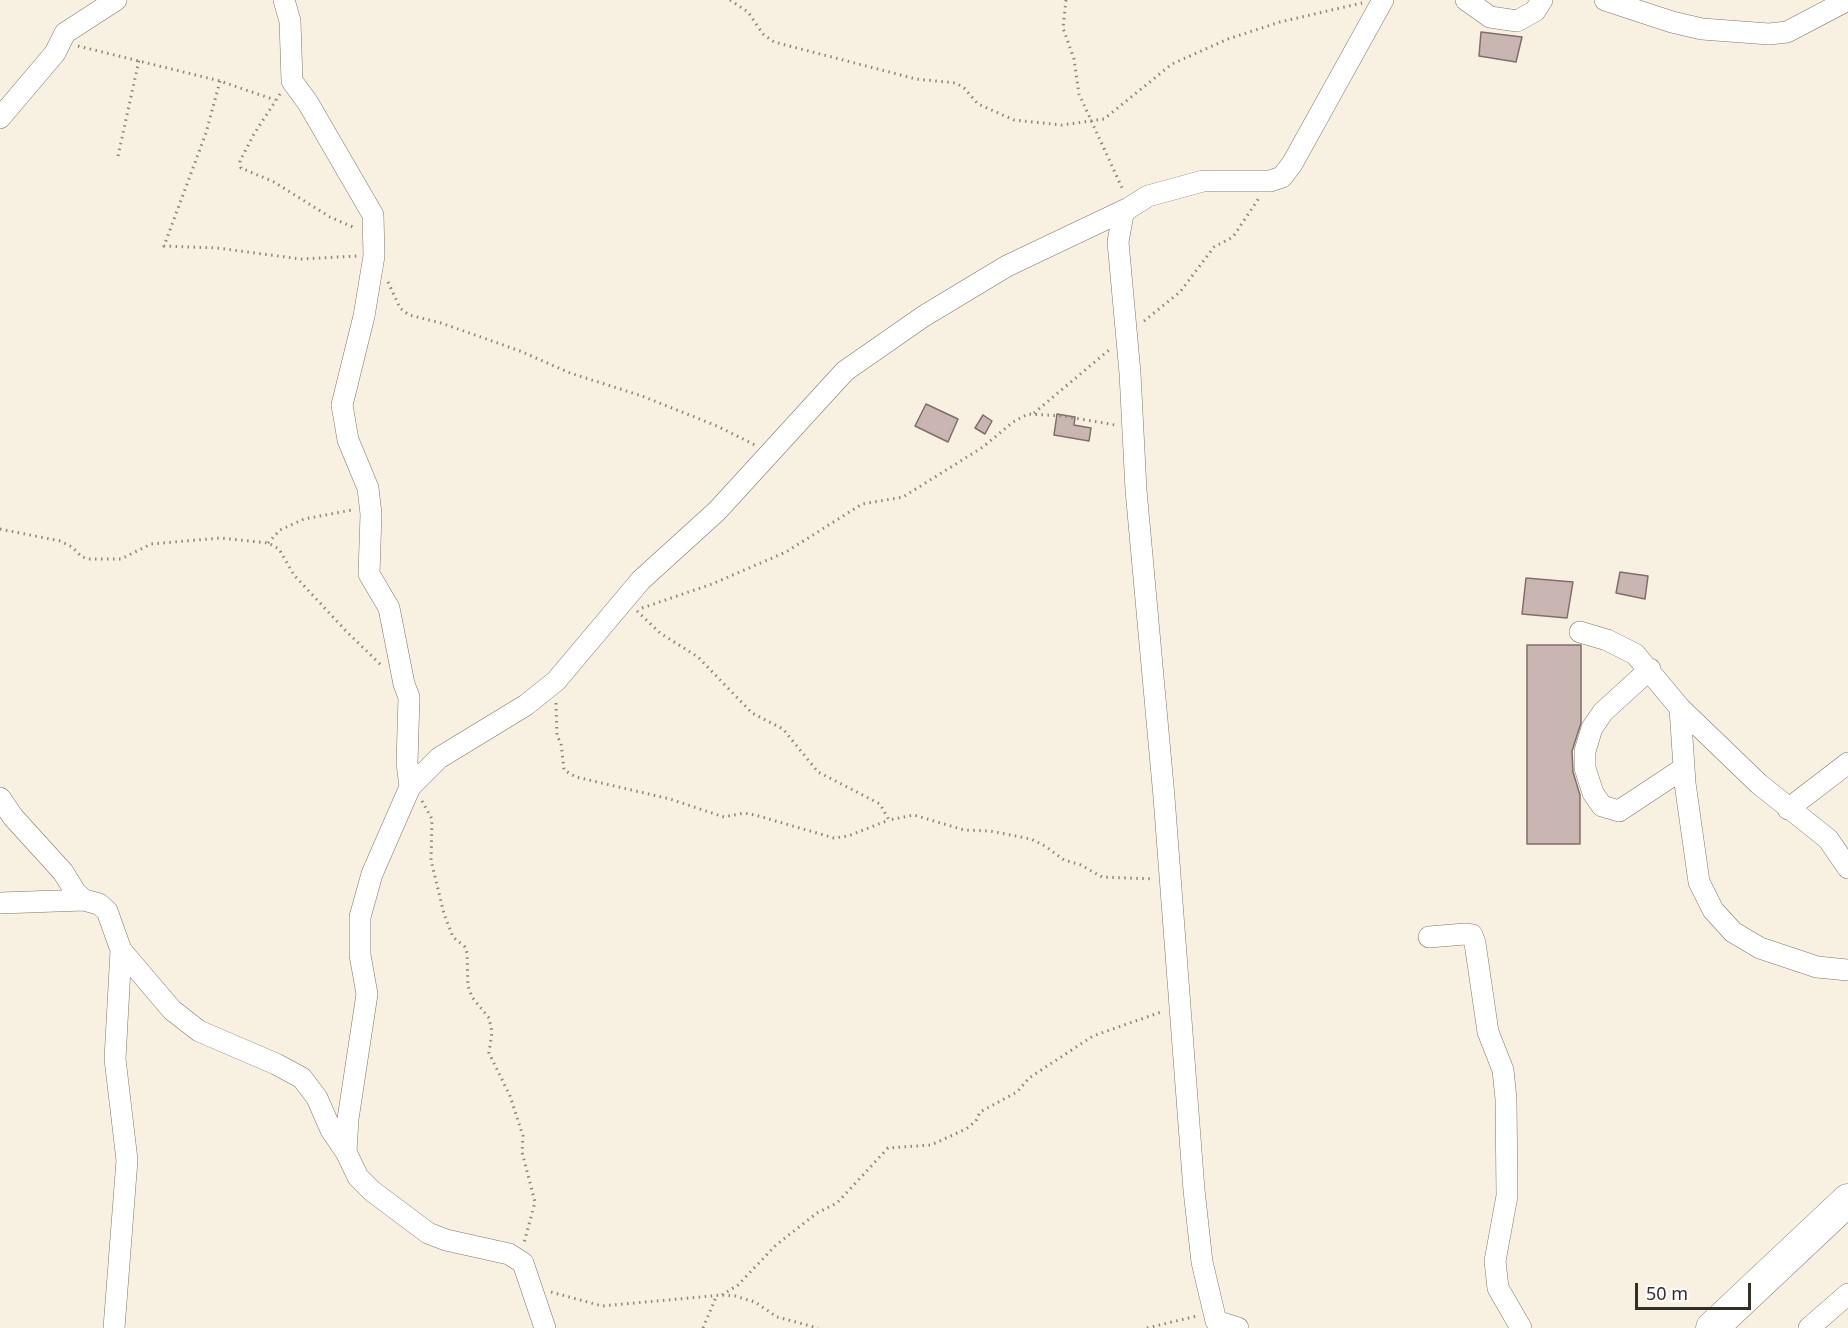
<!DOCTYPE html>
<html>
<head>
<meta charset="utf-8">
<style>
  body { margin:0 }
  #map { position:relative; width:1848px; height:1328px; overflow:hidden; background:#f8f0e0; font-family:"Noto Sans",sans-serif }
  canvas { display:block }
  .scale { position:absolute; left:1635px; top:1283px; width:116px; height:27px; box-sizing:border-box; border:3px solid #322f29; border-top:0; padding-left:8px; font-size:18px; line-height:21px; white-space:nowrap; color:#322f29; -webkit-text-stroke:4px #fefefe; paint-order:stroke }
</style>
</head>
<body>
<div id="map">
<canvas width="1848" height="1328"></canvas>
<div class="scale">50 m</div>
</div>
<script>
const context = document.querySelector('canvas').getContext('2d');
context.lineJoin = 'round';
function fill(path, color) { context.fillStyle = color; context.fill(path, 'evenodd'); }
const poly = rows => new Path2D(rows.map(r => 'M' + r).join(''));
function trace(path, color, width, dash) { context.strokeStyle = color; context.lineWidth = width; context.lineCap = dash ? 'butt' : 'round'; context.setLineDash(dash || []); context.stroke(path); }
const building = poly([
  [1481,32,1522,37,1516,62,1479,56,1481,32],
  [926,404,958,419,948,442,915,426,926,404],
  [1057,414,1075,417,1074,425,1091,428,1089,441,1054,435,1057,414],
  [983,415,992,421,985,434,975,428,983,415],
  [1620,572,1648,576,1645,599,1616,593,1620,572],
  [1526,578,1573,582,1567,618,1522,614,1526,578],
  [1527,645,1581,645,1581,723,1572,751,1573,772,1580,795,1580,844,1527,844,1527,645]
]);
fill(building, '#c9b6b3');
trace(building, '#7f6e6b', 1.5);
const minor = poly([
  [284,0,290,21,292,81,308,103,373,215,374,256,364,316,342,405,348,440,368,488,371,514,369,574,389,608,404,684,409,697,407,763,410,787],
  [1466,0,1490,17,1517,21,1535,11,1542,0],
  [1605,0,1672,22,1702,29,1769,34,1787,32,1848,0],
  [0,118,55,53,65,33,116,0],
  [1129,208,1123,214,1118,242,1130,373,1136,490,1164,797,1194,1190,1202,1262,1216,1321,1238,1328],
  [1580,632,1607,640,1635,654,1680,708,1759,784,1828,839,1848,868],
  [1650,669,1603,712,1592,728,1585,751,1585,768,1593,793,1602,806,1619,811,1684,768],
  [1680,708,1685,783,1699,882,1713,910,1733,932,1760,948,1817,967,1848,970],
  [0,798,13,817,63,872,76,893,84,900,99,904,107,911,121,950,172,1010,199,1031,276,1064,302,1078,317,1098,331,1130,346,1152],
  [1788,809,1848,763],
  [0,903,84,900],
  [1429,937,1465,934,1472,935,1475,943,1488,1032,1503,1070,1506,1099,1507,1196,1495,1261,1498,1288,1521,1328],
  [114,1328,127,1160,115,1059,121,950],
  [545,1328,523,1263,509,1254,446,1240,428,1233,372,1191,358,1177,346,1152,348,1119,367,994,360,955,360,917,372,874,410,787,439,758,526,705,556,681,641,580,717,511,845,371,924,316,1007,266,1129,208,1148,196,1203,181,1270,181,1282,177,1292,164,1383,0],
  [1809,1328,1848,1294]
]);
const highway = poly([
  [1712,1328,1848,1200]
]);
trace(minor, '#7d7769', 22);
trace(highway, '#7d7769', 33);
trace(poly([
  [730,0,748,12,763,34,774,42,916,79,956,83,964,88,978,104,1014,120,1062,125,1104,119,1172,64,1228,39,1280,22,1362,3],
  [1066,0,1063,28,1074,59,1079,94,1123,190],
  [78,46,220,81,275,100],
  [220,81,206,133,164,246,217,248,301,259,358,256],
  [280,94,254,134,240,161,241,168,274,182,330,217,355,228],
  [118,156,139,60],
  [388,282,400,308,409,315,441,323,520,351,570,373,642,396,717,426,755,445],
  [1144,321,1180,292,1214,247,1233,237,1259,198],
  [1034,413,1109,350],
  [0,529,60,541,72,547,82,557,90,559,121,559,151,544,220,538,268,543,279,549,294,575,346,631,382,666],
  [268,543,280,530,304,519,352,510],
  [642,608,712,584,786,552,862,504,903,497,983,447,1013,422,1028,414,1063,416,1115,425],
  [637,611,660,633,698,657,752,713,783,729,818,772,880,804,889,820,914,815,964,830,990,831,1031,839,1045,846,1064,860,1081,865,1102,877,1154,879],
  [556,703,557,736,561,743,564,770,576,777,670,799,724,817,744,813,755,815,834,838,848,836,889,820],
  [422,801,432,819,431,860,444,914,453,937,465,947,467,953,468,986,472,997,489,1018,492,1032,489,1053,510,1096,523,1136,522,1152,535,1202,524,1243],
  [551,1292,602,1306,722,1295,735,1296,755,1302,777,1317,818,1328],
  [722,1295,738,1285,776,1245,817,1213,837,1203,888,1148,931,1145,966,1129,976,1121,980,1112,1017,1092,1029,1078,1093,1036,1164,1011],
  [703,1328,716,1297],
  [1147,1328,1197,1316]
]), '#8c877c', 3, [1.5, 4.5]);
trace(minor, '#fff', 21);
trace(highway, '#fff', 32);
</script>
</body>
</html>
